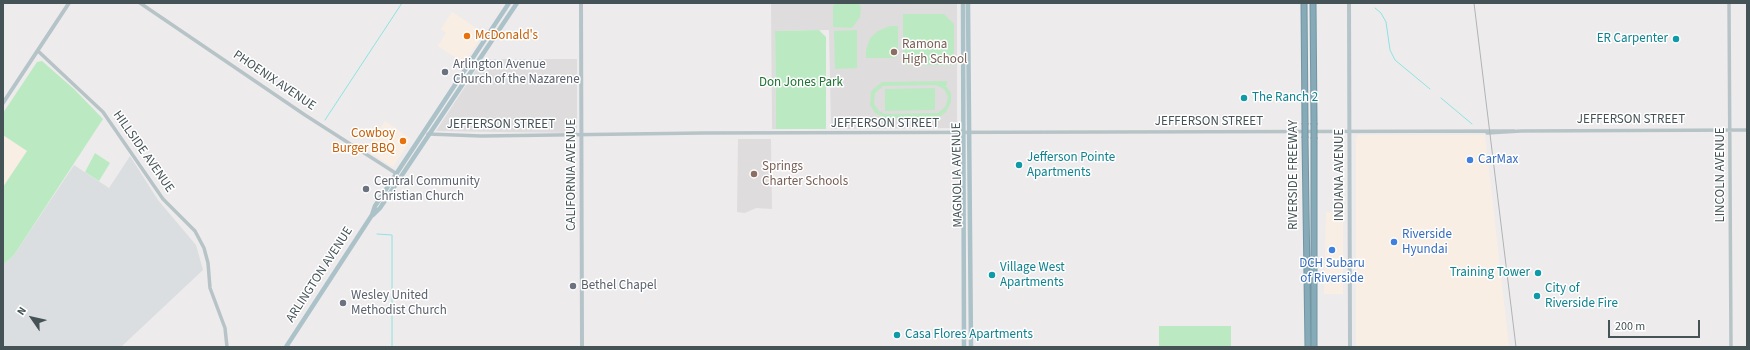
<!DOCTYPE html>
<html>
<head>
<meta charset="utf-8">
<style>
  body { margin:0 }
  #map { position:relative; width:1750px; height:350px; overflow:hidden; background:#eeebec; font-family:"Source Sans 3",sans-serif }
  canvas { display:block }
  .frame { position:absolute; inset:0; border:4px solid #455357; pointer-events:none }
  .north { position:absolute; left:12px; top:298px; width:40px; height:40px; -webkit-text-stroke:3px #fff; paint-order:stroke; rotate:304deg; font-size:11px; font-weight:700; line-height:16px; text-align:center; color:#455357 }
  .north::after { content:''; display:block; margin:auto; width:14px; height:18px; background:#455357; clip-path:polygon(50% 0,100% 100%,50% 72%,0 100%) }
  .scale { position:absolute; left:1608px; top:320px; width:92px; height:18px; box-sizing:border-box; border:2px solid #455357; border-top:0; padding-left:5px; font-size:12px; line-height:14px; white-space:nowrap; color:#455357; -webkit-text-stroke:3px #fff; paint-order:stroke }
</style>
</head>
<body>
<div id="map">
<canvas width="1750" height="350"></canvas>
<div class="frame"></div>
<div class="north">N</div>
<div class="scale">200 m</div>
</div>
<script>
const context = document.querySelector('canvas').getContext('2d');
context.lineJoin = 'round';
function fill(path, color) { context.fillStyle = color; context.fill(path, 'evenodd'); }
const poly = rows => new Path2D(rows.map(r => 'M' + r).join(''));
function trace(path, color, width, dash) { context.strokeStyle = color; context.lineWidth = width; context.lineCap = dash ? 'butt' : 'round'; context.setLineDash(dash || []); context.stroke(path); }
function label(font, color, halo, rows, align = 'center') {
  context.font = font + ' "Source Sans 3",sans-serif'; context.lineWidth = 3; context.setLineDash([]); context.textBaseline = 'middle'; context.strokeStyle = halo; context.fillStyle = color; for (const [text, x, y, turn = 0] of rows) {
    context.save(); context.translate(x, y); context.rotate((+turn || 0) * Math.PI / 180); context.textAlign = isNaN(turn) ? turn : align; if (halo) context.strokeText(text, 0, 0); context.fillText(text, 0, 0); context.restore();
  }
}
fill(poly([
  [452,12,484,33,464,63,438,46,446,33,441,29],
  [385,121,411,139,393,167,366,150],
  [3,135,27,151,3,187],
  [1358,135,1485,135,1509,347,1356,347,1356,139],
  [1335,178,1342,178,1343,180,1343,294,1324,294,1326,212,1335,212]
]), '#f9eee4');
fill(poly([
  [771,3,957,3,957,128,831,129,829,30,775,31,776,129,772,129],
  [483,59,577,59,577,133,436,131],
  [738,139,771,139,772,209,756,208,745,213,737,212]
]), '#dfdcdd');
fill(poly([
  [130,156,158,200,196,245,203,270,121,347,3,347,3,265,14,255,74,165,109,188]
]), '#dadee0');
fill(poly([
  [836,3,859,3,861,8,860,17,852,28,833,27,833,6],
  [903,14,944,14,954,24,954,65,907,65,903,61],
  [890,26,898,26,898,55,894,58,866,58,866,50,870,38,878,31],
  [819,30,826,37,826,129,776,129,775,31],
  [857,30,857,68,835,69,834,31],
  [42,61,74,89,103,119,14,255,3,265,3,187,27,151,3,135,3,113,37,62],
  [947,81,947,85,945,85,951,93,951,102,946,112,939,117,885,118,875,113,870,105,871,91,882,82],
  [936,85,944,89,948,97,946,106,938,113,885,114,879,111,874,104,875,93,883,86],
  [935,88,935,110,885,111,885,89],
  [95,153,110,163,99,181,85,172],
  [1159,326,1231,326,1231,347,1159,347]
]), '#bbeac2');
trace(poly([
  [1375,8,1381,13,1386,22,1390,50,1395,60,1430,89],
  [1441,98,1472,124],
  [325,120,402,3],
  [377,234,392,235,392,347]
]), '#8be4e1', 1);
const motorway = poly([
  [1304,3,1305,123],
  [1313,3,1314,123],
  [1305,138,1308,347],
  [1314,347,1314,139]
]);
trace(motorway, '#7195a3', 7);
trace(poly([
  [140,3,305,115,397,174],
  [1729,3,1731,347],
  [38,51,103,112,163,199,195,231,204,248,208,263,210,288,225,328,227,347],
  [1487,133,1521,131,1747,130],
  [428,134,481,136,703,133,1514,131]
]), '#b7c4c7', 3.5);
trace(poly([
  [581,3,582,347],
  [1349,3,1350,347],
  [3,103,69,3]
]), '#b5c4c9', 4);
trace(poly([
  [963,3,964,347],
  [968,3,971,347],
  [373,215,380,208,517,3],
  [286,347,372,215,375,206,509,3]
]), '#acc2c9', 4.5);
trace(motorway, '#86aab7', 5);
trace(poly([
  [1474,3,1516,347]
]), '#aeb3b5', 1);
const motorwayBridge = poly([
  [1305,123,1305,138],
  [1314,123,1314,139]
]);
trace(motorwayBridge, '#7195a3', 7, []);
trace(motorwayBridge, '#86aab7', 5);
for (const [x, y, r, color] of [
  [467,36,4,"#e8710a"],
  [1676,39,4,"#0f9aa8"],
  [894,52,4,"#8d6e63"],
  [445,72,4,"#6b7280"],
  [1244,98,4,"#0f9aa8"],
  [403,141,4,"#e8710a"],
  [1470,160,4,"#3f7fe0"],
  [1019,165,4,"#0f9aa8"],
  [754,174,4,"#8d6e63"],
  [366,189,4,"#6b7280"],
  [1394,242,4,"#3f7fe0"],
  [1332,250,4,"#3f7fe0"],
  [1538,273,4,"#0f9aa8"],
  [992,275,4,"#0f9aa8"],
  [573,286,4,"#6b7280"],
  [1537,296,4,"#0f9aa8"],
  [343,303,4,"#6b7280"],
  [897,335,4,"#0f9aa8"]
]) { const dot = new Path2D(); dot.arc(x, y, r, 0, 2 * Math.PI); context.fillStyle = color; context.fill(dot); trace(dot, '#fff', 1.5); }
label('13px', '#c56008', '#fff', [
  ["McDonald's",475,36],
  ["Cowboy",395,134,"right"],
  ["Burger BBQ",395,149,"right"]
], 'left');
label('13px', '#0d838f', '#fff', [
  ["ER Carpenter",1668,39,"right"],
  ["The Ranch 2",1252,98],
  ["Jefferson Pointe",1027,158],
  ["Apartments",1027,173],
  ["Village West",1000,268],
  ["Apartments",1000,283],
  ["Training Tower",1530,273,"right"],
  ["City of",1545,289],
  ["Riverside Fire",1545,304],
  ["Casa Flores Apartments",905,335]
], 'left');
label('13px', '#785e54', '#fff', [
  ["Ramona",902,45],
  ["High School",902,60],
  ["Springs",762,167],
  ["Charter Schools",762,182]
], 'left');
label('13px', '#5b616d', '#fff', [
  ["Arlington Avenue",453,65],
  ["Church of the Nazarene",453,80],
  ["Central Community",374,182],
  ["Christian Church",374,197],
  ["Bethel Chapel",581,286],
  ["Wesley United",351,296],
  ["Methodist Church",351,311]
], 'left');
label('13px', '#455357', '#fff', [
  ["PHOENIX AVENUE",274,81,34],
  ["JEFFERSON STREET",1631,120],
  ["JEFFERSON STREET",1209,122],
  ["JEFFERSON STREET",885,124],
  ["JEFFERSON STREET",501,125],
  ["HILLSIDE AVENUE",143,152,55],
  ["CALIFORNIA AVENUE",572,175,-90],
  ["MAGNOLIA AVENUE",958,175,-91],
  ["RIVERSIDE FREEWAY",1294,175,-90],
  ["INDIANA AVENUE",1340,175,-90],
  ["LINCOLN AVENUE",1721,175,-90],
  ["ARLINGTON AVENUE",320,275,-57]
]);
label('13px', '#1d7232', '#fff', [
  ["Don Jones Park",801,83]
]);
label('13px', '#366cbe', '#fff', [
  ["CarMax",1478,160],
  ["Riverside",1402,235],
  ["Hyundai",1402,250],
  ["DCH Subaru",1332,264,"center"],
  ["of Riverside",1332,279,"center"]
], 'left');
</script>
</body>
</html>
